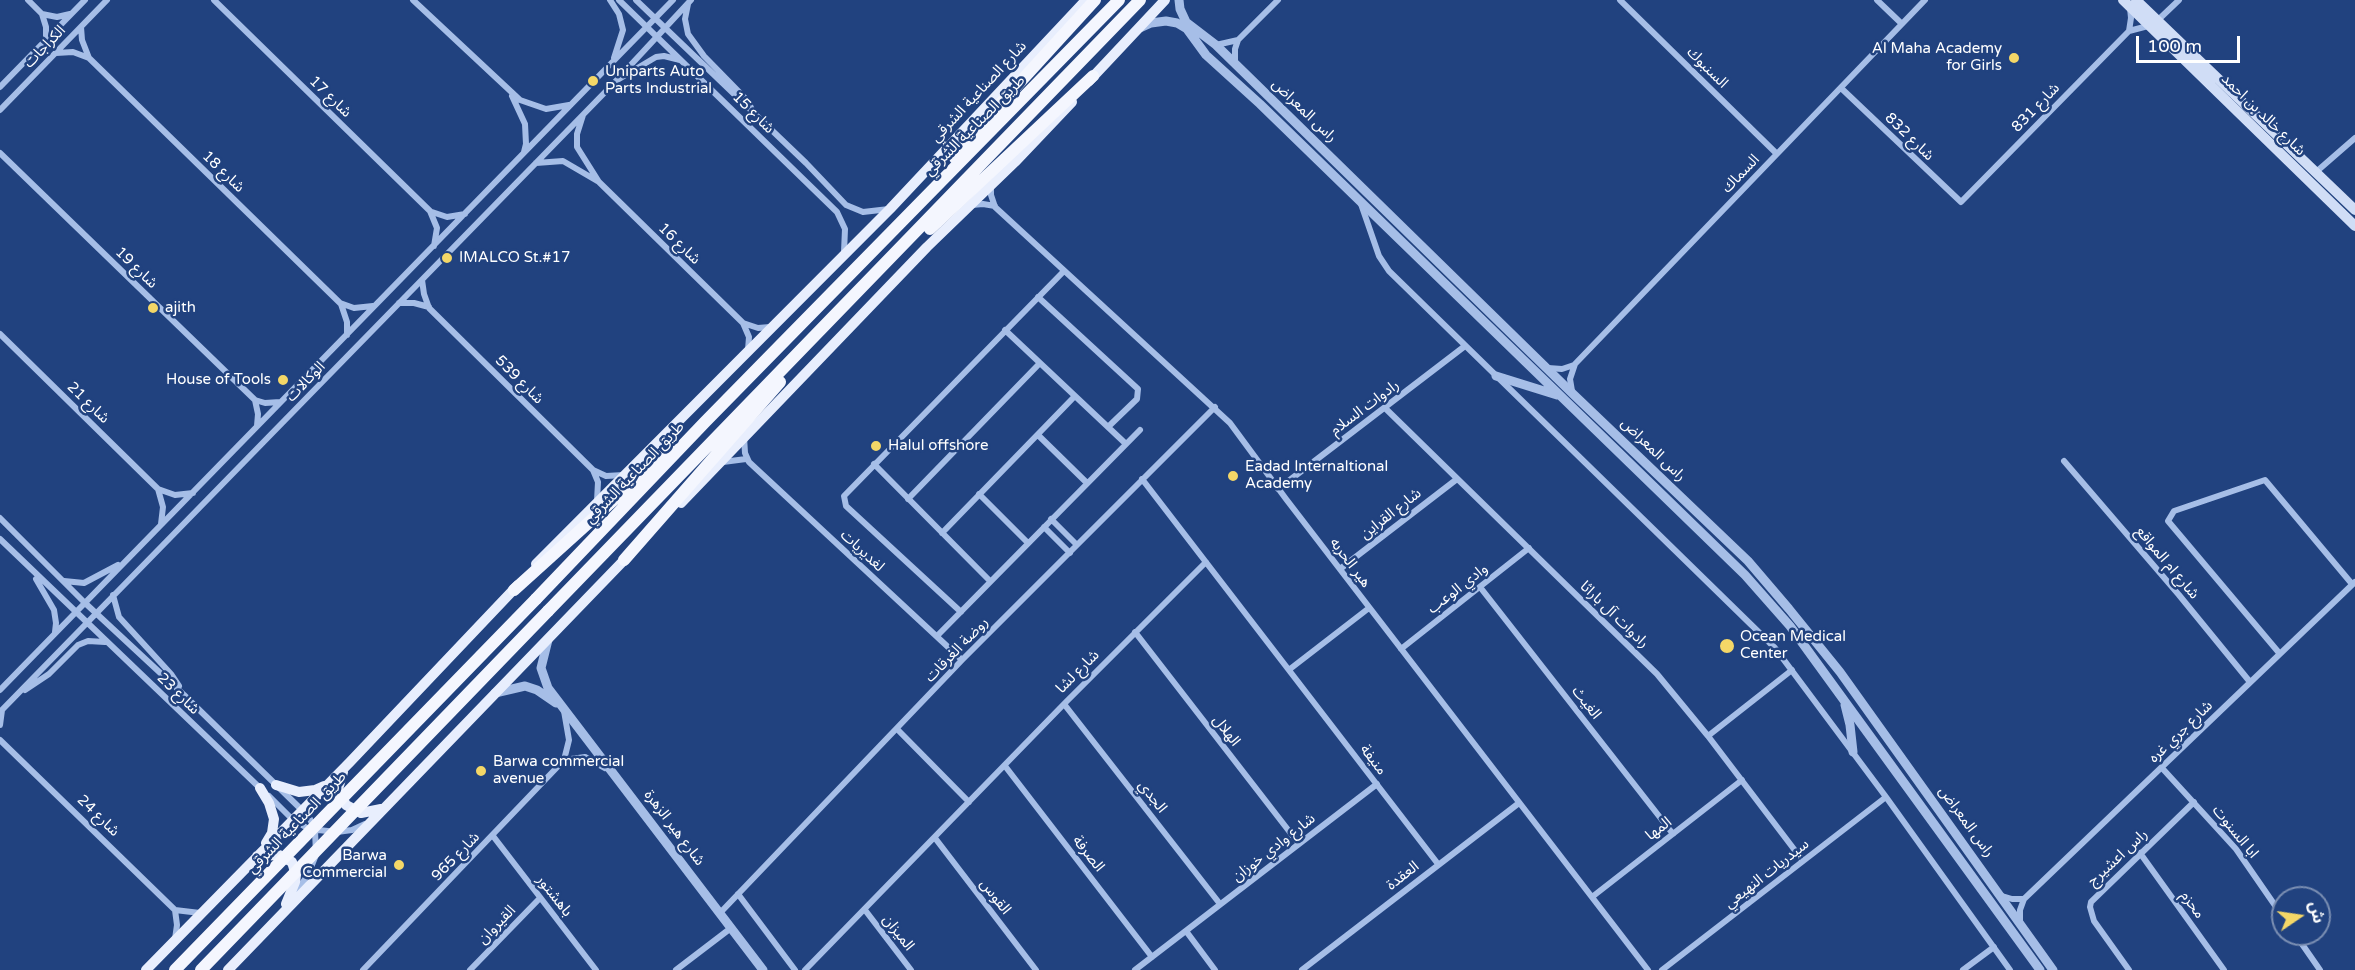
<!DOCTYPE html>
<html>
<head>
<meta charset="utf-8">
<style>
  body { margin:0 }
  #map { position:relative; width:2355px; height:970px; overflow:hidden; background:#21427f; font-family:"Varela Round","Noto Sans Arabic",sans-serif }
  canvas { display:block }
  .north { position:absolute; left:2271px; top:886px; width:60px; height:60px; box-sizing:border-box; background:#21427f; border:2px solid #7a8eb2; border-radius:50%; rotate:77deg; font-size:16px; font-weight:700; line-height:24px; text-align:center; color:#fff }
  .north::after { content:''; display:block; margin:auto; width:21px; height:27px; background:#f4d767; clip-path:polygon(50% 0,100% 100%,50% 72%,0 100%) }
  .scale { position:absolute; left:2136px; top:36px; width:104px; height:27px; box-sizing:border-box; border:3px solid #fff; border-top:0; padding-left:8px; font-size:18px; line-height:21px; white-space:nowrap; color:#fff; -webkit-text-stroke:4px #21427f; paint-order:stroke }
</style>
</head>
<body>
<div id="map">
<canvas width="2355" height="970"></canvas>
<div class="north">ش</div>
<div class="scale">100 m</div>
</div>
<script>
const context = document.querySelector('canvas').getContext('2d');
context.lineJoin = 'round';
const poly = rows => new Path2D(rows.map(r => 'M' + r).join(''));
function trace(path, color, width, dash) { context.strokeStyle = color; context.lineWidth = width; context.lineCap = dash ? 'butt' : 'round'; context.setLineDash(dash || []); context.stroke(path); }
function label(font, color, halo, rows, align = 'center') {
  context.font = font + ' "Varela Round","Noto Sans Arabic",sans-serif'; context.lineWidth = 5; context.setLineDash([]); context.textBaseline = 'middle'; context.strokeStyle = halo; context.fillStyle = color; for (const [text, x, y, turn = 0] of rows) {
    context.save(); context.translate(x, y); context.rotate((+turn || 0) * Math.PI / 180); context.textAlign = isNaN(turn) ? turn : align; if (halo) context.strokeText(text, 0, 0); context.fillText(text, 0, 0); context.restore();
  }
}
trace(poly([
  [28,0,42,14,46,27,46,40],
  [214,0,430,211,437,228,434,246],
  [413,0,520,100,546,109,569,105],
  [610,0,619,14,623,30,614,58],
  [619,0,837,212,845,229,844,252],
  [636,0,806,163,846,205,863,212,889,209],
  [1620,0,1777,154],
  [1877,0,1902,24],
  [688,4,685,19,688,34,704,56,748,101,752,110],
  [42,14,57,17,70,14],
  [2157,21,2179,0],
  [81,27,82,40,89,58],
  [2129,31,2131,18,2130,8],
  [1216,45,1238,40],
  [56,53,73,52,89,58,340,303,354,308,373,306],
  [1235,64,1235,49,1238,40,1278,0],
  [619,79,656,57,664,56,680,60],
  [0,87,85,0],
  [1841,88,1961,202,2129,31,2148,26],
  [512,96,525,124,526,144,524,152],
  [0,110,107,0],
  [583,115,577,134,577,147,599,182],
  [0,153,255,400,265,403,280,402],
  [536,163,563,161,599,182,743,323,749,337,748,350],
  [2316,172,2355,138],
  [991,187,991,195,995,207,1230,423,1286,499,1648,970],
  [1361,204,1379,256,1389,271,1775,648,1886,797,2010,970],
  [972,205,983,204,995,206],
  [432,212,447,217,465,214],
  [422,280,424,294,429,308,593,470,598,482,597,501],
  [1038,297,1138,389,1137,399,1108,427],
  [399,303,414,303,429,307],
  [341,304,347,322,347,335],
  [743,323,758,328,770,327],
  [1005,330,1126,444],
  [0,334,158,489,175,495,193,493],
  [1548,368,1562,369,1574,365],
  [1572,391,1570,379,1575,364,1925,0],
  [255,400,258,414,257,426],
  [1385,408,1657,674,1708,736,1803,861],
  [1038,435,1087,483],
  [744,437,745,453,749,462,962,660],
  [2064,461,2179,595,2250,682],
  [723,462,746,459],
  [874,464,990,581],
  [593,470,606,476,624,475],
  [1142,479,1438,864],
  [158,489,163,507,161,524],
  [1278,489,1465,346],
  [979,494,1028,543],
  [908,499,1040,363],
  [0,518,84,602,184,695,309,817,315,830,316,855,308,875,293,896],
  [1051,519,1077,545],
  [1044,527,1070,553],
  [942,533,1075,396],
  [0,539,261,789],
  [1340,569,1457,479],
  [36,579,54,610,56,623,55,632],
  [64,581,84,583,118,565],
  [1480,587,1673,834],
  [113,595,119,617,171,674,179,686],
  [961,612,846,506,844,496,1064,271],
  [1135,632,1299,844],
  [937,636,1140,430],
  [1401,649,1529,548],
  [2280,654,2168,521,2174,511,2265,480,2352,584],
  [1290,669,1369,608],
  [0,690,673,0],
  [25,690,49,674,78,645,88,641,105,642],
  [1064,704,1220,904],
  [0,712,614,83,691,0],
  [0,725,2,710],
  [897,729,969,802],
  [1708,736,1792,670],
  [0,740,175,910,200,913],
  [564,760,585,757,605,768],
  [1005,766,1152,957],
  [2162,768,2236,849,2283,917],
  [269,796,293,820,309,829,337,832,352,830,365,824],
  [493,836,596,970],
  [935,838,1036,970],
  [2140,853,2224,970],
  [738,894,795,970],
  [2002,896,2012,899,2024,899],
  [1592,897,1742,780],
  [865,910,911,970],
  [720,913,962,660,1215,407],
  [2020,922,2020,910,2024,899,2355,582],
  [1186,931,1215,970],
  [2295,934,2320,970],
  [175,939,177,925,175,910],
  [363,970,564,760,569,740,564,711],
  [470,970,540,898],
  [676,970,731,928],
  [805,970,1064,704,1206,562],
  [1135,970,1377,784],
  [1302,970,1519,803],
  [1662,970,1886,797],
  [1963,970,1994,947],
  [2129,970,2094,921,2090,907,2091,902,2194,802]
]), '#a6bee7', 6);
trace(poly([
  [1179,0,1180,9,1186,22,1216,45,1573,394,1748,561,1789,609,1840,672,2053,970],
  [1140,28,1151,23,1166,21,1177,23,1187,29,1206,55,1260,104,1745,575,1790,626,2040,970],
  [1496,376,1557,395],
  [548,640,541,668,548,688,763,970],
  [495,693,525,686,537,690,556,703],
  [1845,705,1850,725,1853,752]
]), '#a6bee7', 9);
trace(poly([
  [2123,0,2355,226],
  [2136,0,2355,210]
]), '#d0ddf6', 10);
trace(poly([
  [1089,81,1165,0],
  [681,503,927,247,1015,162,1072,102],
  [536,564,890,209,1086,0],
  [343,772,338,789,346,805,361,813,381,809],
  [276,785,299,792,315,790,324,786],
  [260,788,269,803,274,819,272,833,266,843],
  [257,856,279,855,292,862,296,875,295,882,286,904],
  [146,970,350,762,518,585],
  [228,970,630,554]
]), '#e8eefd', 10);
trace(poly([
  [955,158,980,126,1095,0],
  [930,229,1093,76],
  [624,560,780,382],
  [514,590,669,450],
  [536,599,705,422,1119,0],
  [548,611,1140,0]
]), '#f4f6fe', 12);
trace(poly([
  [175,970,536,599],
  [201,970,548,611]
]), '#f4f6fe', 12);
for (const [x, y, r, color] of [
  [2014,58,6,"#f4d767"],
  [593,81,6,"#f4d767"],
  [447,258,6,"#f4d767"],
  [153,308,6,"#f4d767"],
  [283,380,6,"#f4d767"],
  [876,446,6,"#f4d767"],
  [1233,476,6,"#f4d767"],
  [1727,646,8,"#f4d767"],
  [481,771,6,"#f4d767"],
  [399,865,6,"#f4d767"]
]) { const dot = new Path2D(); dot.arc(x, y, r, 0, 2 * Math.PI); context.fillStyle = color; context.fill(dot); trace(dot, '#21427f', 2); }
label('15px', '#fff', '#21427f', [
  ["الكراجات",45,47,-46],
  ["السنبوك",1707,68,45],
  ["شارع الصناعية الشرقي",979,92,-47],
  ["شارع 17",330,97,44],
  ["شارع 831",2036,108,-46],
  ["راس المعراض",1304,111,44],
  ["شارع 15",753,113,45],
  ["شارع خالد بن احمد",2263,115,44],
  ["طريق الصناعية الشرقي",975,126,-45],
  ["شارع 832",1909,137,44],
  ["شارع 18",223,172,44],
  ["السماك",1741,174,-46],
  ["شارع 16",679,244,44],
  ["شارع 19",136,268,44],
  ["شارع 539",519,380,45],
  ["الوكالات",306,382,-46],
  ["شارع 21",88,403,44],
  ["رادوات السلام",1365,408,-37],
  ["راس المعراض",1653,450,44],
  ["طريق الصناعية الشرقي",635,473,-46],
  ["شارع القراين",1391,514,-38],
  ["لغديريات",862,551,43],
  ["هير الحربه",1350,563,53],
  ["شارع ام المواقع",2167,563,50],
  ["وادي الوعب",1458,589,-38],
  ["رادوات آل باراثا",1614,615,44],
  ["روضة الغرقات",957,650,-46],
  ["شارع لشا",1078,672,-45],
  ["شارع 23",178,694,44],
  ["الغيث",1586,703,52],
  ["الهلال",1226,731,52],
  ["شارع جري غره",2181,732,-44],
  ["منيفة",1373,760,53],
  ["الجدي",1152,797,52],
  ["شارع 24",98,816,44],
  ["راس المعراض",1966,822,54],
  ["طريق الصناعية الشرقي",297,823,-46],
  ["شارع هير الزهرة",674,828,53],
  ["المها",1659,829,-38],
  ["ابا السنوت",2235,832,51],
  ["شارع وادي خوزان",1274,848,-38],
  ["الصرفة",1088,854,52],
  ["شارع 965",456,857,-46],
  ["راس اعشيرج",2118,858,-43],
  ["سيدريات النهيعي",1767,874,-38],
  ["العقدة",1403,876,-38],
  ["باهشتور",554,896,52],
  ["القوس",995,897,52],
  ["محزم",2192,905,54],
  ["القيروان",497,925,-46],
  ["الميزان",898,933,52]
]);
label('15px', '#fff', '#21427f', [
  ["Al Maha Academy",2002,49,"right"],
  ["for Girls",2002,66,"right"],
  ["Uniparts Auto",605,72],
  ["Parts Industrial",605,89],
  ["IMALCO St.#17",459,258],
  ["ajith",165,308],
  ["House of Tools",271,380,"right"],
  ["Halul offshore",888,446],
  ["Eadad Internaltional",1245,467],
  ["Academy",1245,484],
  ["Ocean Medical",1740,637],
  ["Center",1740,654],
  ["Barwa commercial",493,762],
  ["avenue",493,779],
  ["Barwa",387,856,"right"],
  ["Commercial",387,873,"right"]
], 'left');
</script>
</body>
</html>
